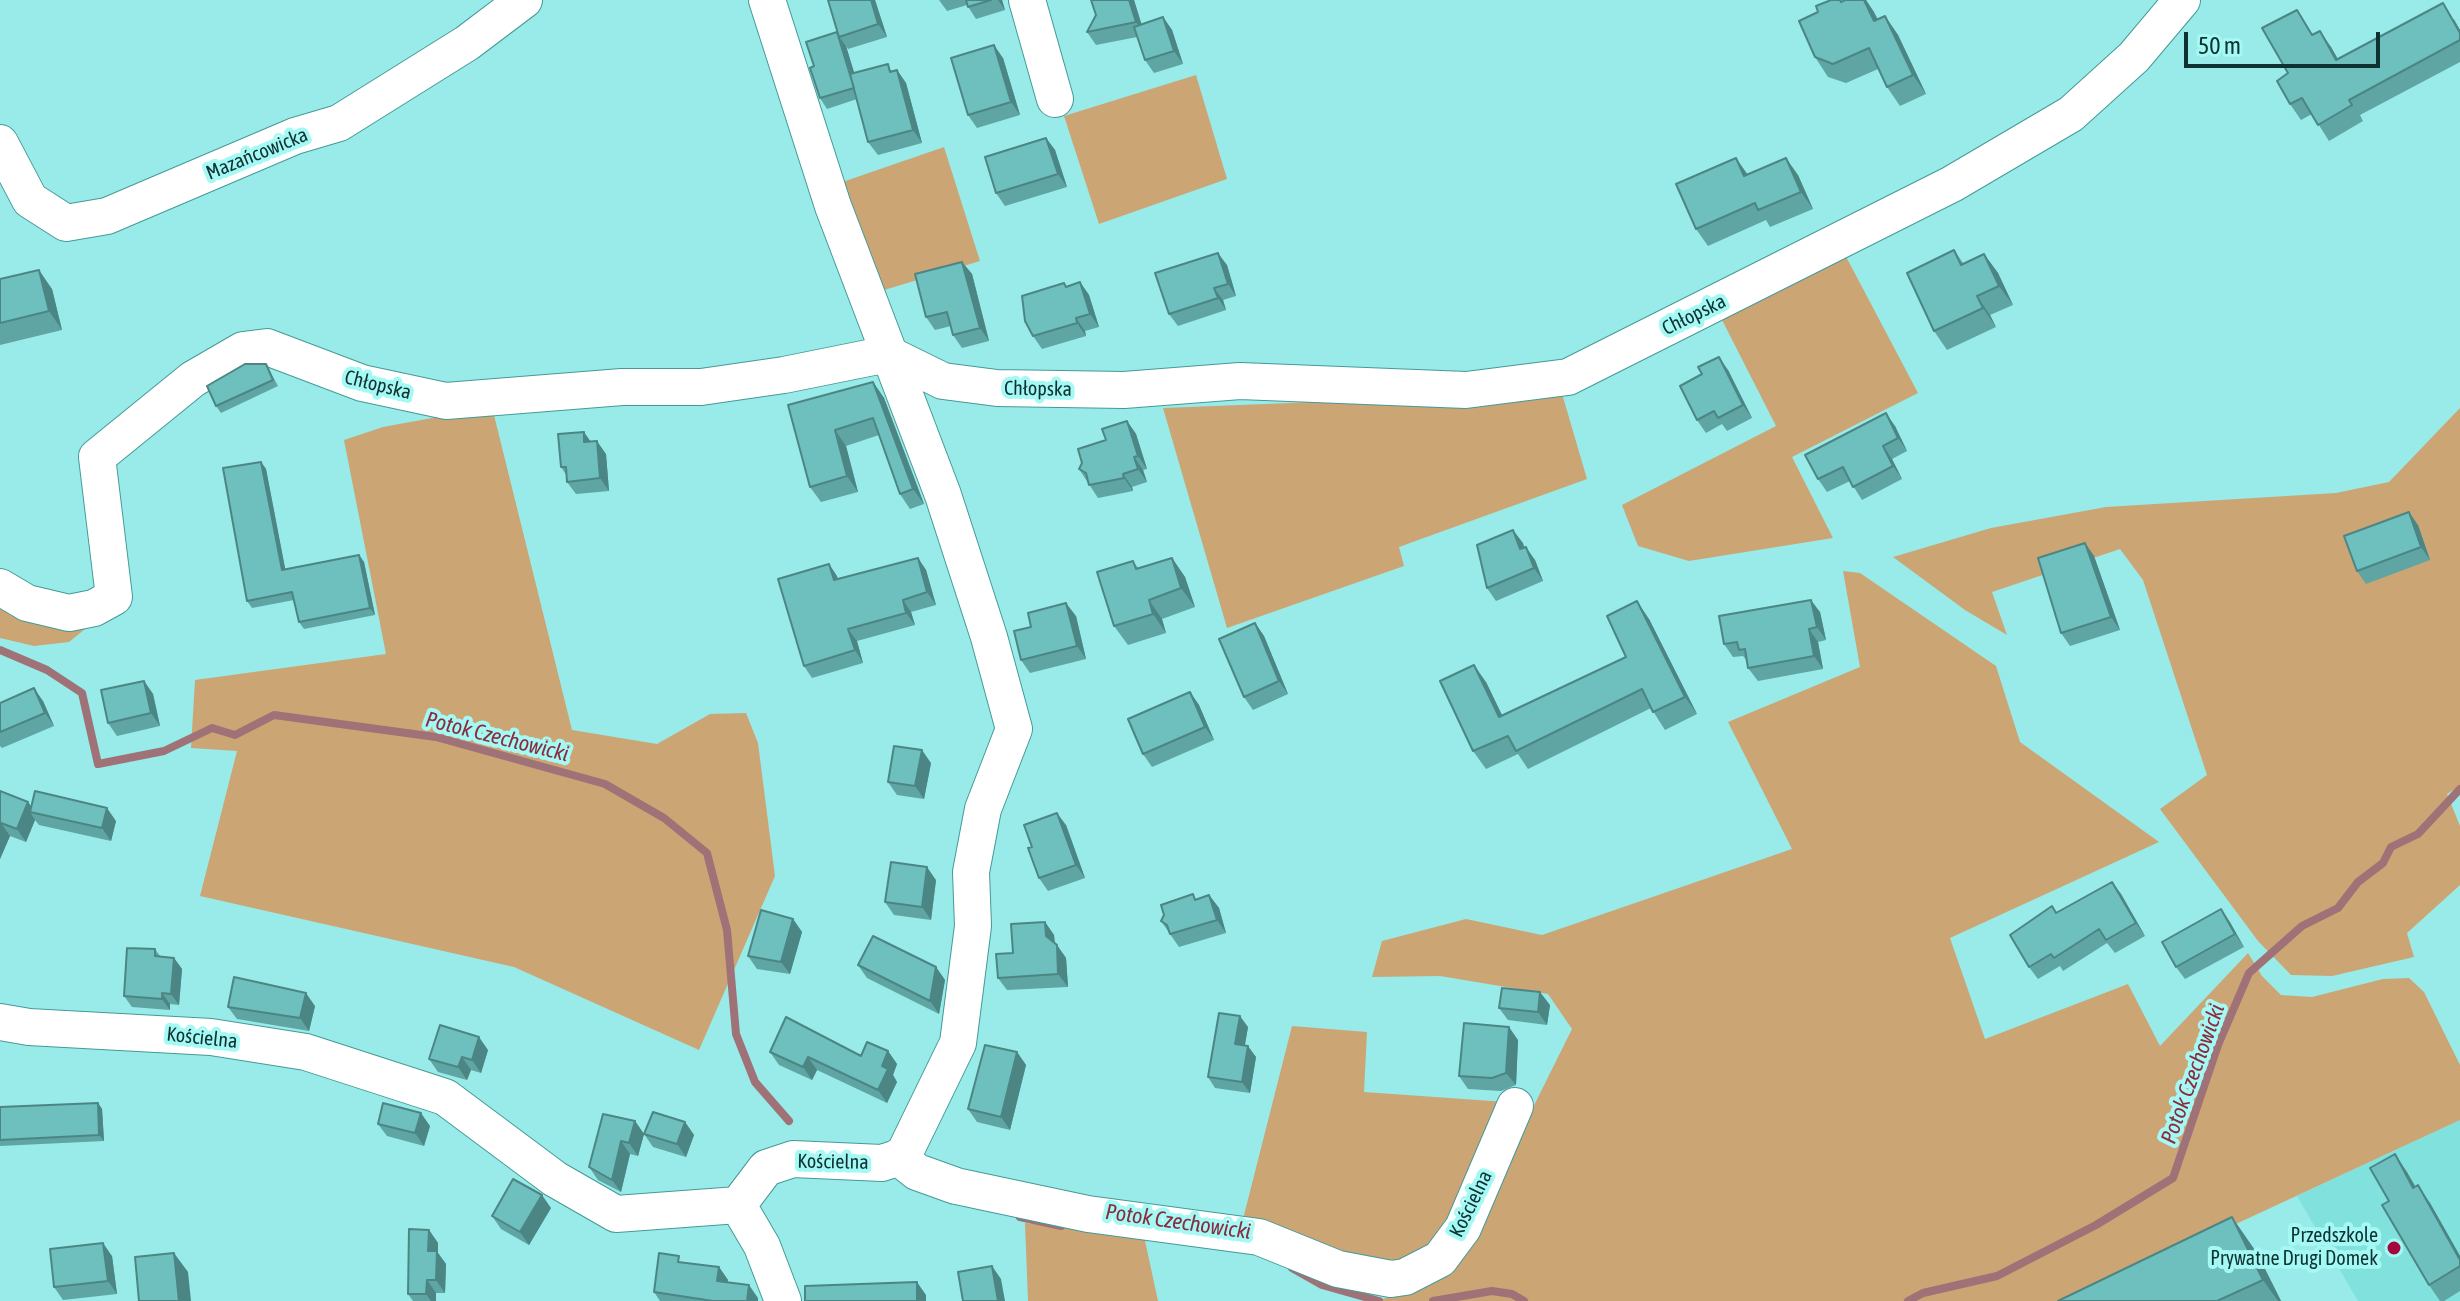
<!DOCTYPE html>
<html>
<head>
<meta charset="utf-8">
<style>
  body { margin:0 }
  #map { position:relative; width:2460px; height:1301px; overflow:hidden; background:#98ebe8; font-family:"Asap Condensed",sans-serif }
  canvas { display:block }
  .scale { position:absolute; left:2184px; top:32px; width:196px; height:36px; box-sizing:border-box; border:4px solid #0e3231; border-top:0; padding-left:10px; font-size:24px; line-height:28px; white-space:nowrap; color:#0e3231; -webkit-text-stroke:6px #a5f9f5; paint-order:stroke }
</style>
</head>
<body>
<div id="map">
<canvas width="2460" height="1301"></canvas>
<div class="scale">50 m</div>
</div>
<script>
const context = document.querySelector('canvas').getContext('2d');
context.lineJoin = 'round';
function fill(path, color) { context.fillStyle = color; context.fill(path, 'evenodd'); }
const poly = rows => new Path2D(rows.map(r => 'M' + r).join(''));
function trace(path, color, width, dash) { context.strokeStyle = color; context.lineWidth = width; context.lineCap = dash ? 'butt' : 'round'; context.setLineDash(dash || []); context.stroke(path); }
function label(font, color, halo, rows, align = 'center') {
  context.font = font + ' "Asap Condensed",sans-serif'; context.lineWidth = 8; context.setLineDash([]); context.textBaseline = 'middle'; context.strokeStyle = halo; context.fillStyle = color; for (const [text, x, y, turn = 0] of rows) {
    context.save(); context.translate(x, y); context.rotate((+turn || 0) * Math.PI / 180); context.textAlign = isNaN(turn) ? turn : align; if (halo) context.strokeText(text, 0, 0); context.fillText(text, 0, 0); context.restore();
  }
}
fill(poly([
  [2460,1120,2460,1301,2358,1301,2297,1196]
]), '#81e1dd');
fill(poly([
  [1196,75,1227,179,1099,224,1064,116],
  [944,147,980,261,871,294,831,186],
  [1842,249,1918,393,1792,457,1833,538,1689,561,1638,546,1622,505,1776,426,1720,316],
  [1520,394,1563,397,1587,479,1399,547,1404,566,1227,628,1163,408],
  [492,407,572,730,657,744,710,714,746,713,758,743,775,876,699,1050,514,967,200,896,237,751,191,748,195,680,386,654,344,440,383,427],
  [2460,408,2460,786,2447,794,2460,826,2460,885,2407,933,2414,957,2332,976,2291,975,2258,941,2160,809,2207,775,2143,580,2120,549,1992,592,2007,635,1965,610,1893,557,1991,528,2106,507,2336,493,2389,482],
  [1843,571,1860,573,1996,666,2020,742,2159,842,1950,938,1985,1039,2128,984,2160,1046,2248,953,2262,976,2281,995,2312,997,2383,979,2409,978,2424,992,2460,1065,2460,1120,2070,1301,1378,1301,1438,1278,1460,1254,1572,1029,1548,994,1440,976,1372,977,1382,941,1466,919,1542,935,1792,849,1728,722,1860,667],
  [0,606,95,621,69,642,34,646,0,638],
  [1292,1026,1367,1032,1364,1092,1506,1102,1450,1232,1405,1270,1242,1223],
  [1025,1223,1144,1236,1158,1301,1028,1301]
]), '#cca575');
trace(poly([
  [0,650,47,670,82,693,98,764,164,751,212,728,235,735,274,715,436,737,605,784,664,818,707,853,727,930,736,1034,755,1082,789,1121],
  [1020,1217,1061,1226],
  [1292,1268,1322,1285,1379,1301],
  [1433,1301,1492,1291,1512,1294,1524,1301],
  [1908,1301,1923,1293,1997,1276,2096,1225,2173,1178,2218,1045,2249,973,2302,926,2338,908,2358,882,2383,863,2391,847,2418,834,2460,789]
]), '#9f7278', 8);
const minor = poly([
  [1027,0,1055,99],
  [0,143,30,200,66,223,107,216,295,136,339,123,467,43,524,0],
  [0,587,27,603,69,613,94,608,114,597,97,457,193,379,243,350,267,347,362,383,446,401,622,387,701,387,784,375,888,354,943,381,997,388,1124,390,1240,381,1466,390,1568,377,1952,184,2071,114,2134,57,2182,0],
  [0,1022,29,1027,211,1037,306,1052,445,1097,555,1179,616,1214,738,1205,766,1168,793,1159,882,1163,903,1156,958,1043,973,926,971,872,983,809,1014,729,989,637,943,495,833,206,767,0],
  [898,1157,917,1172,956,1186,1088,1214,1259,1237,1338,1269,1391,1279,1405,1277,1440,1259,1463,1228,1515,1106],
  [738,1205,762,1246,783,1301]
]);
trace(minor, '#459a97', 38);
trace(minor, '#fff', 36);
fill(poly([
  [875,0,887,37,848,49,846,46,854,73,897,70,906,83,922,143,878,155,868,142,857,99,827,109,820,98,814,66,837,32],
  [939,0,1002,0,1005,10,976,19,967,5,947,11],
  [1091,0,1134,0,1141,24,1163,17,1172,30,1183,64,1154,73,1145,60,1137,37,1096,45,1087,32,1096,15],
  [1845,0,1866,0,1878,19,1885,16,1898,35,1926,94,1900,106,1887,87,1878,69,1846,83,1828,77,1815,57,1841,2],
  [2297,10,2313,35,2331,47,2338,59,2454,19,2460,30,2460,62,2360,115,2363,121,2329,141,2312,114,2301,120,2290,104,2288,73],
  [1003,58,1020,115,977,128,968,115],
  [1046,138,1055,150,1067,187,1005,206,996,193],
  [1747,174,1798,175,1813,209,1770,227,1766,220,1708,246,1696,229],
  [1954,250,1963,263,1984,254,1998,273,2013,305,1990,315,1996,327,1947,350,1934,331],
  [962,262,972,274,989,341,962,348,953,335,951,326,935,330,926,317],
  [1227,265,1236,296,1223,300,1226,310,1178,326,1169,314],
  [0,279,52,289,62,330,0,345],
  [1080,282,1089,295,1099,327,1085,331,1086,336,1042,349,1033,336,1067,287],
  [266,364,278,386,221,413,216,406],
  [1728,370,1752,418,1727,431,1722,424,1706,433,1697,420],
  [873,382,884,398,924,504,910,509,900,494,879,435,846,446,858,492,821,502,810,487,788,405],
  [1127,421,1136,434,1147,469,1143,470,1147,482,1132,487,1133,491,1098,498,1079,469,1106,440],
  [1895,426,1907,451,1892,459,1902,479,1862,500,1850,481,1827,492,1818,479],
  [584,432,590,442,606,454,609,491,576,494,567,482,567,476,561,467],
  [261,462,266,469,285,569,359,555,364,562,375,615,304,629,299,622,294,600,252,608,247,601],
  [2418,525,2430,560,2366,584,2357,571],
  [1513,530,1524,548,1535,560,1543,581,1496,601,1487,588],
  [2085,543,2094,556,2120,630,2070,646,2061,633],
  [918,558,926,570,936,605,911,612,915,625,857,641,863,663,812,678,804,666,829,564,838,579],
  [1172,558,1185,577,1195,607,1162,619,1166,633,1128,645,1114,626,1133,561,1138,568],
  [1820,612,1826,640,1818,642,1823,669,1758,681,1748,668,1748,662,1743,656,1733,657,1724,644],
  [1076,616,1086,659,1030,673,1021,660],
  [1649,619,1697,714,1665,730,1651,708,1528,769,1518,754,1486,769,1473,751,1486,682,1502,715,1626,657],
  [1255,623,1264,636,1288,694,1253,710,1244,697],
  [144,681,153,694,160,726,117,736,108,723],
  [1190,692,1199,705,1214,740,1152,767,1143,754],
  [43,701,54,726,2,748,0,746,0,703],
  [931,763,924,799,897,795,888,782],
  [0,791,28,802,31,806,116,821,111,841,39,825,35,820,26,842,10,836,0,859],
  [1066,825,1085,878,1048,891,1039,878,1032,847],
  [936,880,931,920,894,915,885,902],
  [2112,882,2121,894,2145,936,2115,953,2107,943,2063,971,2060,966,2038,979,2029,967,2057,913],
  [1209,895,1219,908,1226,933,1179,947,1161,921,1196,899],
  [2221,909,2244,947,2185,979,2176,967],
  [793,919,802,932,790,974,757,969,748,956],
  [1045,922,1054,935,1055,943,1066,958,1068,987,1007,990,998,978,1013,953],
  [155,949,160,956,174,958,182,969,179,1005,170,1004,170,1010,132,1007,124,996],
  [858,965,936,967,945,980,939,1014,867,978],
  [1550,1005,1547,1025,1508,1020,1499,1008],
  [315,1006,309,1031,237,1019,228,1007],
  [1248,1027,1245,1045,1256,1057,1250,1093,1215,1088,1208,1077],
  [1518,1040,1516,1085,1501,1091,1468,1089,1459,1076],
  [488,1050,481,1073,471,1070,467,1080,438,1072,429,1059],
  [888,1051,897,1064,893,1075,897,1082,887,1103,817,1070,812,1080,779,1065,770,1052,861,1056],
  [1017,1052,1026,1065,1010,1130,977,1122,968,1109],
  [98,1103,102,1109,104,1141,0,1146,0,1107],
  [635,1121,644,1134,638,1156,630,1154,621,1192,598,1180,589,1167],
  [685,1122,694,1135,686,1157,653,1147,644,1134],
  [378,1124,430,1126,424,1146,387,1136],
  [2395,1154,2415,1187,2430,1203,2460,1256,2460,1291,2444,1301,2440,1301,2429,1285,2389,1201],
  [551,1208,529,1245,501,1229,492,1216],
  [429,1230,438,1243,438,1253,446,1264,445,1293,436,1293,436,1301,413,1301,408,1294],
  [2257,1253,2281,1301,2058,1301],
  [112,1256,117,1294,63,1300,54,1287],
  [684,1263,719,1267,728,1280,727,1282,758,1298,758,1301,660,1301,654,1292]
]), '#5ea5a3');
fill(poly([
  [871,0,875,0,887,37,878,24],
  [998,0,1002,0,1005,10],
  [1129,0,1134,0,1145,35,1136,22],
  [1864,0,1866,0,1874,12,1887,40,1874,21],
  [2443,3,2460,30,2460,33],
  [1885,16,1898,35,1926,94,1913,75],
  [1163,17,1172,30,1183,64,1174,51],
  [2320,31,2331,47,2347,76,2336,60],
  [839,37,846,46,862,98,855,87],
  [994,45,1003,58,1020,115,1011,102],
  [897,70,906,83,922,143,913,130],
  [1046,138,1055,150,1067,187,1058,174],
  [1736,158,1748,175,1744,176],
  [1786,158,1798,175,1813,209,1801,192],
  [1218,253,1227,265,1236,296,1228,284],
  [1984,254,1998,273,2013,305,1999,286],
  [962,262,972,274,989,341,980,328],
  [39,270,52,289,62,330,49,311],
  [1080,282,1089,295,1099,327,1090,314],
  [1214,288,1223,300,1226,310,1218,298],
  [1977,296,1990,315,1996,327,1983,308],
  [1076,318,1085,331,1086,336,1077,323],
  [1719,357,1728,370,1752,418,1743,405],
  [873,382,884,398,924,504,913,489],
  [1886,413,1895,426,1907,451,1898,438],
  [1127,421,1136,434,1147,469,1138,456],
  [835,430,846,446,858,492,847,476],
  [584,432,593,445,584,442],
  [597,441,606,454,609,491,600,478],
  [1883,446,1892,459,1902,479,1893,466],
  [1134,457,1143,470,1147,482,1138,469],
  [261,462,266,469,287,578,282,570],
  [1123,474,1132,487,1133,491,1124,478],
  [2409,512,2418,525,2430,560,2421,547],
  [1513,530,1523,543,1529,562,1520,549],
  [2085,543,2094,556,2120,630,2111,617],
  [1526,547,1535,560,1543,581,1534,568],
  [359,555,364,562,375,615,370,608],
  [918,558,926,570,936,605,927,592],
  [1172,558,1185,577,1195,607,1181,588],
  [829,564,837,576,842,593,834,580],
  [903,600,911,612,915,625,906,613],
  [1149,600,1162,619,1166,633,1153,614],
  [1811,600,1820,612,1826,640,1817,627],
  [1637,601,1649,619,1697,714,1685,697],
  [1066,603,1076,616,1086,659,1077,646],
  [1255,623,1264,636,1288,694,1279,681],
  [848,629,857,641,863,663,855,650],
  [1809,629,1818,642,1823,669,1814,656],
  [1474,665,1486,682,1511,734,1499,717],
  [144,681,153,694,160,726,151,713],
  [34,688,43,701,54,726,45,713],
  [1190,692,1199,705,1214,740,1205,727],
  [922,750,931,763,924,799,915,786],
  [28,802,36,813,30,812,35,820,26,842,17,829],
  [107,808,116,821,111,841,102,828],
  [1057,813,1066,825,1085,878,1076,865],
  [1,823,10,836,0,859,0,824],
  [927,867,936,880,931,920,922,907],
  [2112,882,2121,894,2145,936,2136,923],
  [1209,895,1219,908,1226,933,1217,920],
  [2221,909,2230,922,2244,947,2235,934],
  [793,919,802,932,790,974,781,962],
  [1045,922,1054,935,1055,949,1046,936],
  [1057,945,1066,958,1068,987,1058,974],
  [174,958,182,969,179,1005,171,994],
  [936,967,945,980,939,1014,930,1001],
  [1540,992,1550,1005,1547,1025,1538,1012],
  [162,993,170,1004,170,1010,162,999],
  [306,993,315,1006,309,1031,300,1018],
  [1240,1016,1248,1027,1243,1055,1235,1044],
  [1509,1027,1518,1040,1516,1085,1506,1073],
  [479,1037,488,1050,481,1073,472,1060],
  [1248,1046,1256,1057,1250,1093,1242,1082],
  [888,1051,897,1064,893,1075,897,1082,887,1103,878,1090,882,1066],
  [1017,1052,1026,1065,1010,1130,1001,1117],
  [462,1057,471,1070,467,1080,458,1067],
  [808,1057,817,1070,812,1080,803,1067],
  [98,1103,102,1109,104,1141,99,1135],
  [421,1113,430,1126,424,1146,415,1133],
  [635,1121,644,1134,638,1156,629,1143],
  [685,1122,694,1135,686,1157,677,1144],
  [621,1141,630,1154,621,1192,612,1180],
  [2395,1154,2407,1172,2426,1205,2413,1188],
  [2418,1185,2430,1203,2460,1256,2460,1260],
  [542,1195,551,1208,529,1245,520,1232],
  [2232,1217,2257,1253,2281,1301,2278,1301,2263,1280],
  [429,1230,438,1243,438,1253,446,1264,445,1293,436,1280,428,1251],
  [103,1243,112,1256,117,1294,108,1281],
  [174,1253,188,1272,191,1301,179,1301],
  [992,1266,1001,1279,1005,1301,998,1301],
  [719,1267,728,1280,726,1294,717,1281],
  [427,1280,436,1293,436,1301,431,1301,426,1294],
  [917,1282,926,1295,926,1301,917,1301],
  [749,1285,758,1298,758,1301,747,1301]
]), '#4c8684');
const building = poly([
  [828,0,871,0,878,24,839,37,828,0],
  [966,0,991,0,968,7,966,0],
  [1091,0,1129,0,1136,22,1087,32,1096,15,1091,0],
  [1831,0,1840,0,1841,2,1845,0,1864,0,1874,21,1885,16,1913,75,1887,87,1869,48,1833,64,1815,57,1799,21,1818,12,1816,6,1831,0],
  [2443,3,2460,33,2460,40,2349,100,2352,105,2318,125,2302,98,2290,104,2277,81,2288,73,2262,28,2297,10,2312,35,2320,31,2336,60,2443,3],
  [1163,17,1174,51,1145,60,1134,27,1163,17],
  [837,32,854,88,820,98,810,68,814,66,806,42,837,32],
  [994,45,1011,102,968,115,951,58,994,45],
  [888,64,890,72,897,70,913,130,868,142,850,74,888,64],
  [1046,138,1058,174,996,193,985,157,1046,138],
  [1736,158,1744,176,1786,158,1801,192,1758,210,1755,203,1696,229,1676,184,1736,158],
  [1954,250,1961,265,1984,254,1999,286,1977,296,1983,308,1934,331,1907,273,1954,250],
  [1218,253,1228,284,1214,288,1218,298,1169,314,1155,273,1218,253],
  [962,262,980,328,953,335,947,312,926,317,915,274,962,262],
  [39,270,49,311,0,323,0,279,39,270],
  [1080,282,1090,314,1076,318,1077,323,1033,336,1025,321,1022,296,1064,283,1066,287,1080,282],
  [1719,357,1743,405,1718,418,1714,411,1697,420,1680,386,1702,374,1698,367,1719,357],
  [245,364,266,364,273,380,216,406,207,386,245,364],
  [873,382,913,489,900,494,873,418,835,430,847,476,810,487,788,405,873,382],
  [1886,413,1898,438,1883,446,1893,466,1853,487,1843,467,1818,479,1805,455,1886,413],
  [1127,421,1138,456,1134,457,1138,469,1123,474,1124,478,1089,485,1086,473,1079,469,1082,463,1078,449,1106,440,1102,429,1127,421],
  [584,432,584,442,597,441,600,478,567,482,566,467,561,467,558,434,584,432],
  [261,462,282,570,359,555,370,608,299,622,292,592,247,601,223,468,261,462],
  [2409,512,2421,547,2357,571,2344,536,2409,512],
  [1513,530,1520,549,1526,547,1534,568,1487,588,1477,545,1513,530],
  [2085,543,2111,617,2061,633,2038,558,2085,543],
  [918,558,927,592,903,600,906,613,848,629,855,650,804,666,778,579,829,564,834,580,918,558],
  [1172,558,1181,588,1149,600,1153,614,1114,626,1097,572,1133,561,1136,569,1172,558],
  [1811,600,1817,627,1809,629,1814,656,1748,668,1745,649,1739,650,1737,642,1724,644,1719,616,1811,600],
  [1637,601,1685,697,1653,712,1642,689,1516,751,1508,736,1473,751,1440,681,1474,665,1499,717,1626,657,1607,616,1637,601],
  [1066,603,1077,646,1021,660,1014,631,1031,627,1028,613,1066,603],
  [1255,623,1279,681,1244,697,1219,639,1255,623],
  [144,681,151,713,108,723,101,690,144,681],
  [34,688,45,713,0,732,0,703,34,688],
  [1190,692,1205,727,1143,754,1128,719,1190,692],
  [894,746,922,750,915,786,888,782,894,746],
  [0,791,28,802,17,829,1,823,0,824,0,791],
  [35,791,107,808,102,828,30,812,35,791],
  [1057,813,1076,865,1039,878,1028,848,1032,847,1024,825,1057,813],
  [891,862,927,867,922,907,885,902,891,862],
  [2112,882,2136,923,2106,940,2099,929,2054,958,2051,954,2029,967,2010,935,2052,906,2056,913,2112,882],
  [1193,894,1195,900,1209,895,1217,920,1170,934,1167,925,1161,921,1164,915,1161,905,1193,894],
  [2221,909,2235,934,2176,967,2162,942,2221,909],
  [761,910,793,919,781,962,748,956,761,910],
  [1045,922,1046,936,1057,945,1058,974,998,978,996,954,1013,953,1011,924,1045,922],
  [873,936,936,967,930,1001,858,965,873,936],
  [127,948,155,949,155,956,174,958,171,994,162,993,162,999,124,996,127,948],
  [234,977,306,993,300,1018,228,1007,234,977],
  [1502,988,1540,992,1538,1012,1499,1008,1502,988],
  [1219,1013,1240,1016,1235,1044,1248,1046,1242,1082,1208,1077,1219,1013],
  [786,1017,861,1056,867,1042,888,1051,882,1066,888,1069,878,1090,808,1057,803,1067,770,1052,786,1017],
  [1464,1023,1509,1027,1506,1073,1492,1078,1459,1076,1464,1023],
  [440,1025,479,1037,472,1060,462,1057,458,1067,429,1059,440,1025],
  [985,1045,1017,1052,1001,1117,968,1109,985,1045],
  [98,1103,99,1135,0,1140,0,1107,98,1103],
  [383,1103,421,1113,415,1133,378,1124,383,1103],
  [653,1112,685,1122,677,1144,644,1134,653,1112],
  [603,1114,635,1121,629,1143,621,1141,612,1180,589,1167,603,1114],
  [2395,1154,2413,1188,2418,1185,2460,1260,2460,1266,2429,1285,2382,1205,2389,1201,2370,1168,2395,1154],
  [513,1179,542,1195,520,1232,492,1216,513,1179],
  [2232,1217,2263,1280,2217,1301,2058,1301,2232,1217],
  [409,1229,429,1230,428,1251,437,1251,436,1280,427,1280,426,1294,408,1294,409,1229],
  [103,1243,108,1281,54,1287,50,1249,103,1243],
  [174,1253,179,1301,139,1301,135,1257,174,1253],
  [659,1253,679,1256,678,1262,719,1267,717,1281,749,1285,747,1301,713,1301,654,1292,659,1253],
  [992,1266,998,1301,963,1301,958,1272,992,1266],
  [917,1282,917,1301,805,1301,805,1286,917,1282]
]);
fill(building, '#6dc0bd');
trace(building, '#4c8684', 2);
for (const [x, y, r, color] of [
  [2394,1248,8,"#a4083b"]
]) { const dot = new Path2D(); dot.arc(x, y, r, 0, 2 * Math.PI); context.fillStyle = color; context.fill(dot); trace(dot, '#a5f9f5', 3); }
label('20px', '#0e3231', '#a5f9f5', [
  ["Mazańcowicka",257,154,-22],
  ["Chłopska",1694,315,-26],
  ["Chłopska",378,385,14],
  ["Chłopska",1038,389,1],
  ["Kościelna",202,1038,6],
  ["Kościelna",833,1162,1],
  ["Kościelna",1471,1204,-64]
]);
label('20px', '#0e3231', '#a5f9f5', [
  ["Przedszkole",2378,1236],
  ["Prywatne Drugi Domek",2378,1259]
], 'right');
label('italic 22px', '#892c3e', '#a5f9f5', [
  ["Potok Czechowicki",497,737,14],
  ["Potok Czechowicki",2193,1074,-70],
  ["Potok Czechowicki",1178,1222,8]
]);
</script>
</body>
</html>
